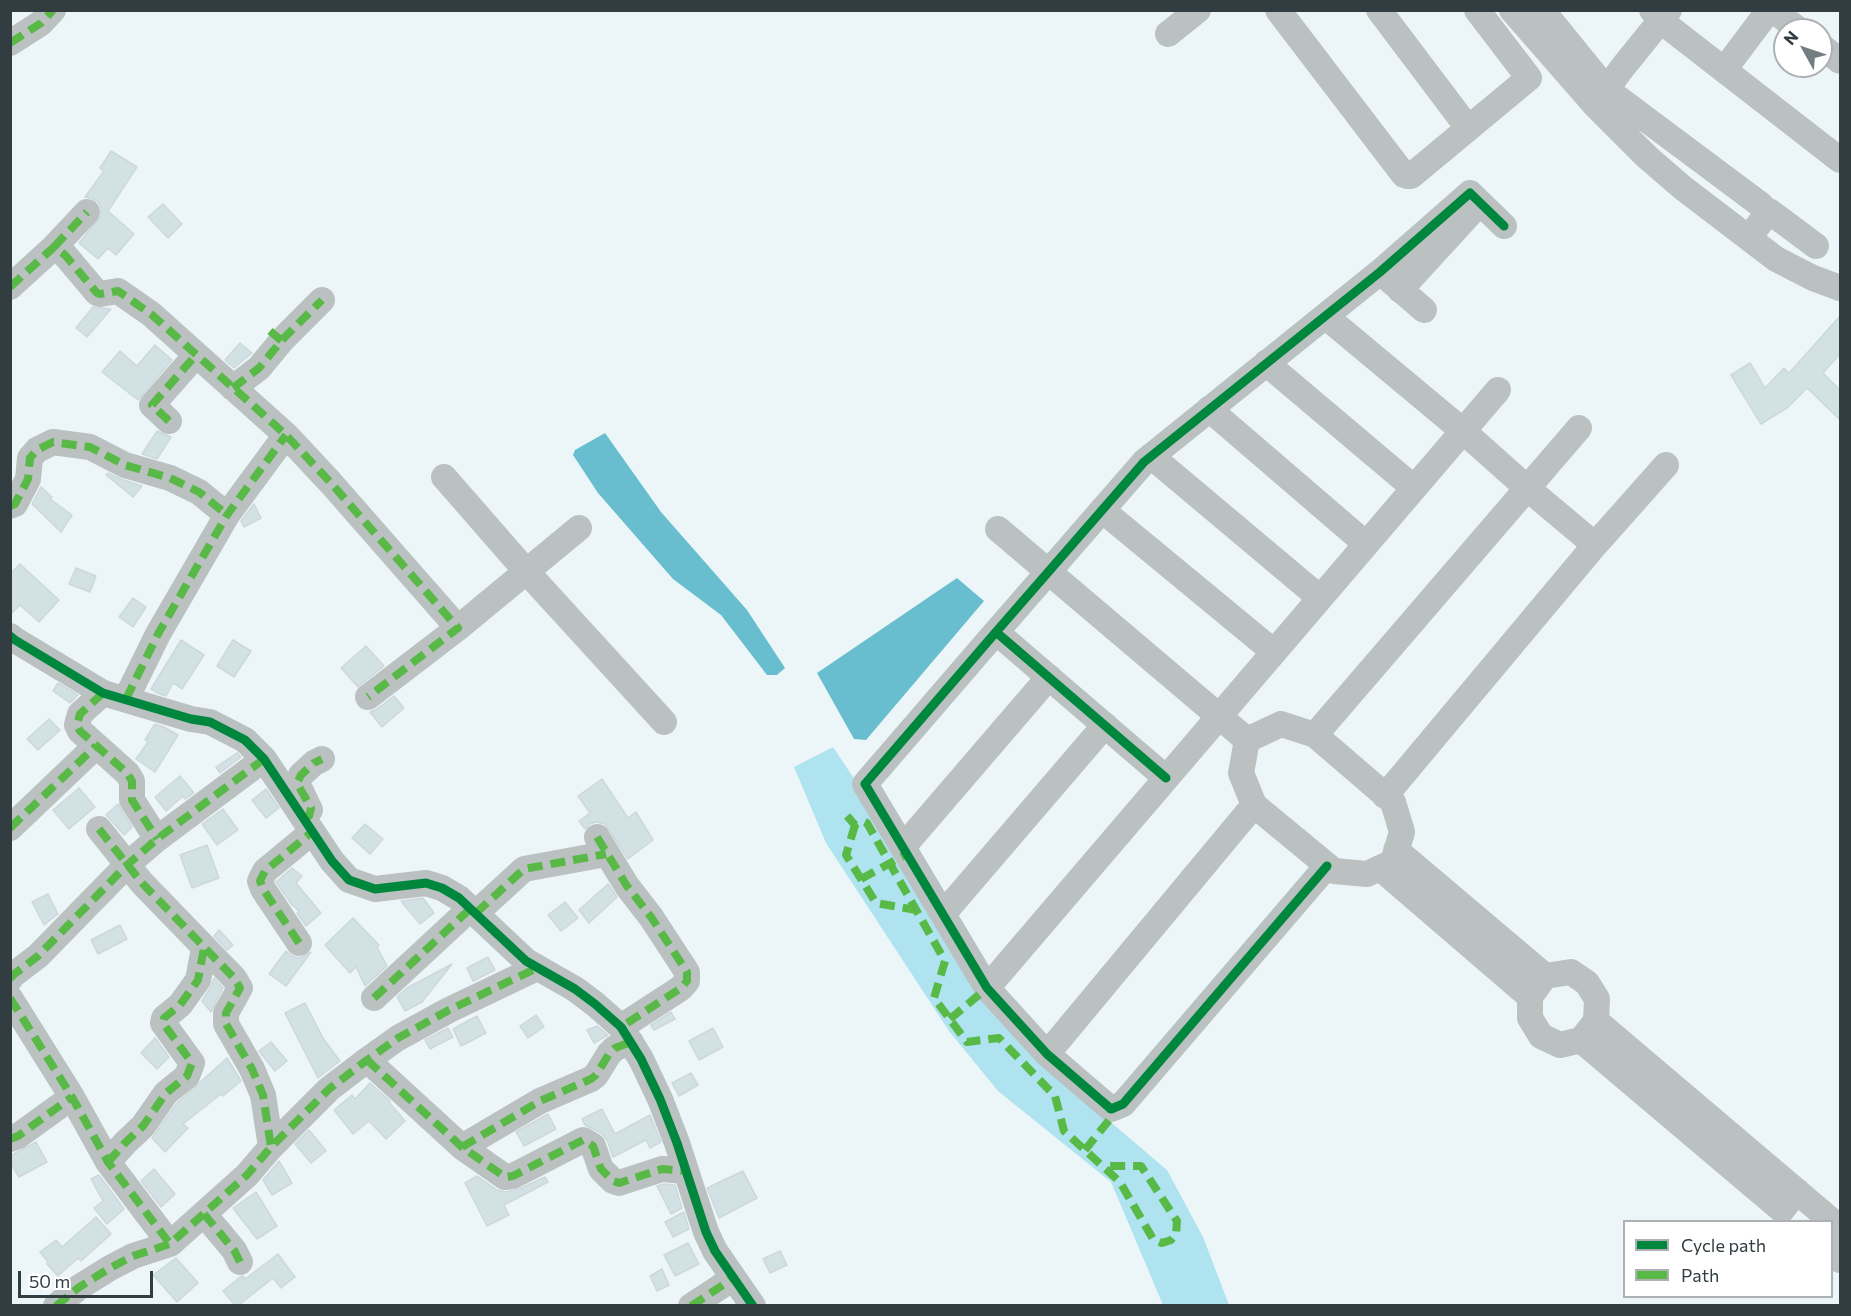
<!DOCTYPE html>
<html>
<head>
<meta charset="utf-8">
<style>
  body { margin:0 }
  #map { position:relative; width:1851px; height:1316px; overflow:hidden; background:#ecf6f8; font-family:Commissioner,sans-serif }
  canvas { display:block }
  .frame { position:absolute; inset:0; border:12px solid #313d40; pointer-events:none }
  .legend { position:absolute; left:1623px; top:1220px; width:210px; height:78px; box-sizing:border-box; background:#fff; border:2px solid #adb1b3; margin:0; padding:8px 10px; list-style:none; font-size:18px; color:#313d40 }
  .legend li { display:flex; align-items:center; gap:12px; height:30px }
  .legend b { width:30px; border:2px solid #adb1b3 }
  .north { position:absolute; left:1773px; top:18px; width:60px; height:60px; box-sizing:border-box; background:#fff; border:2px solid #adb1b3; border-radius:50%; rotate:310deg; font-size:16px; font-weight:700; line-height:24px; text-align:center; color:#313d40 }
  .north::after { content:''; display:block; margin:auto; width:21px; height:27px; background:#727e80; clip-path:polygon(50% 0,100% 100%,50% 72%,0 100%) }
  .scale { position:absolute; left:18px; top:1271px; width:135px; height:27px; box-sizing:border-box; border:3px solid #313d40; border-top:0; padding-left:8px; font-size:18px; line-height:21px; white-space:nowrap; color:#313d40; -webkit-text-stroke:4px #fff; paint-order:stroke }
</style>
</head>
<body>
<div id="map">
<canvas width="1851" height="1316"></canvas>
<div class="frame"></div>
<ul class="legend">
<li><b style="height:8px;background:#00873e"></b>Cycle path</li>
<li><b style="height:8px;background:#58b947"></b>Path</li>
</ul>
<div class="north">N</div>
<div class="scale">50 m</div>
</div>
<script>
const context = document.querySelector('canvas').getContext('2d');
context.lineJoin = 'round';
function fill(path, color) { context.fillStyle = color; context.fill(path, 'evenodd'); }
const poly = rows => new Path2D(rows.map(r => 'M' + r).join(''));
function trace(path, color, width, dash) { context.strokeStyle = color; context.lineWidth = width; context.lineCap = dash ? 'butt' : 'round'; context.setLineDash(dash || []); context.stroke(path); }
fill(poly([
  [833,747,1047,1068,1167,1170,1203,1237,1229,1305,1163,1305,1111,1182,998,1091,949,1031,826,843,794,767]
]), '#aee3ef');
fill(poly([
  [605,433,661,512,747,610,785,668,777,675,767,675,721,615,673,579,598,493,573,455,575,450],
  [957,578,984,601,866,740,854,739,817,673]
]), '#68bece');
const building = poly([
  [111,151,137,167,108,211,134,234,116,255,108,248,98,259,79,243,101,216,101,208,98,202,91,198,85,197,104,171,100,168,111,151],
  [163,204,182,224,168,238,148,217,163,204],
  [93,307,111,309,87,337,76,328,93,307],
  [1840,316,1840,354,1823,373,1840,390,1840,420,1807,388,1787,408,1761,424,1731,375,1750,363,1765,388,1784,368,1789,373,1840,316],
  [240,343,252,353,234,368,225,360,240,343],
  [155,345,172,360,138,400,102,372,120,351,137,366,155,345],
  [157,431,171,437,157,459,142,454,157,431],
  [108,473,121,479,142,486,133,497,106,475,108,473],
  [41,487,52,497,50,499,72,515,61,532,32,504,41,487],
  [254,504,261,518,244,527,241,521,254,504],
  [20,564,59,600,39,622,20,605,10,615,10,574,20,564],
  [76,568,96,576,90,592,69,584,76,568],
  [133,598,146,607,133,627,119,617,133,598],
  [181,640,204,655,182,689,173,683,166,696,157,693,151,689,181,640],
  [233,640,251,651,234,677,217,666,233,640],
  [366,646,384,666,358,687,341,668,366,646],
  [58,683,78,695,70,703,53,691,58,683],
  [394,696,404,708,382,727,370,712,377,709,394,696],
  [49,719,60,730,38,750,27,739,49,719],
  [155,724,164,727,178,735,155,772,136,759,148,742,145,740,155,724],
  [237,753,241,757,220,773,216,767,237,753],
  [180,776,194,793,185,799,183,796,166,811,155,797,180,776],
  [602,779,628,818,636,812,653,840,628,859,605,824,596,822,590,824,585,829,579,821,590,813,578,796,602,779],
  [79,788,95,807,69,829,53,810,79,788],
  [266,789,279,808,266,818,252,800,266,789],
  [118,804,132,827,124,835,106,815,118,804],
  [223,809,238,830,217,845,202,824,223,809],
  [365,824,383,839,370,854,352,838,365,824],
  [207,845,219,878,192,888,180,855,207,845],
  [292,868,302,876,296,883,321,913,306,926,297,913,299,911,292,905,276,882,292,868],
  [608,884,617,897,589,923,579,910,608,884],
  [48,894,58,914,44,925,32,902,48,894],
  [423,898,434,913,420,924,401,901,423,898],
  [565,902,578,918,561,931,548,915,565,902],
  [353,918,379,945,377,947,387,966,365,986,356,967,350,973,325,945,353,918],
  [120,925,127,939,98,954,91,940,120,925],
  [219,930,233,945,227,950,214,936,219,930],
  [286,951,292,956,299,958,311,952,286,986,269,974,286,951],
  [488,957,495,970,473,981,467,968,488,957],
  [452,964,422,1002,405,1011,397,997,407,988,452,964],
  [214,978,223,988,211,1012,202,1001,210,988,214,978],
  [305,1003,323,1038,340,1061,318,1078,285,1013,305,1003],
  [671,1012,675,1019,654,1030,651,1025,671,1012],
  [536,1015,544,1027,528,1038,520,1026,536,1015],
  [477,1016,486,1033,461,1046,453,1029,477,1016],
  [597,1026,608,1035,594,1043,587,1030,597,1026],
  [448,1028,453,1037,430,1049,425,1040,448,1028],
  [713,1028,723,1047,699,1060,689,1041,713,1028],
  [155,1038,169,1057,157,1069,141,1053,155,1038],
  [271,1042,287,1061,275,1071,259,1051,271,1042],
  [227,1058,241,1081,223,1096,221,1094,183,1124,188,1128,165,1152,152,1138,177,1103,227,1058],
  [691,1073,698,1085,679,1096,672,1083,691,1073],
  [370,1083,390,1101,389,1102,405,1121,386,1139,369,1121,353,1134,334,1110,352,1095,355,1099,370,1083],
  [602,1109,615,1134,650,1115,661,1142,650,1148,646,1140,613,1157,607,1140,601,1133,585,1125,582,1119,602,1109],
  [548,1114,556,1129,524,1146,516,1132,548,1114],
  [309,1130,326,1151,311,1163,295,1144,309,1130],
  [36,1142,47,1162,19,1177,10,1162,10,1156,36,1142],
  [279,1161,292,1183,272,1195,263,1180,279,1161],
  [154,1169,175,1194,161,1207,141,1181,154,1169],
  [743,1171,757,1198,719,1218,707,1188,743,1171],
  [99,1175,124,1209,107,1224,94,1208,103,1201,91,1179,99,1175],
  [477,1176,497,1190,506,1192,519,1189,545,1177,548,1182,504,1205,509,1215,487,1226,465,1183,477,1176],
  [664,1184,675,1185,682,1208,671,1214,657,1186,664,1184],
  [256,1192,277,1226,257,1239,233,1208,256,1192],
  [684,1212,689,1229,673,1237,665,1222,684,1212],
  [96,1217,111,1234,81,1261,78,1258,58,1276,47,1264,48,1262,40,1252,56,1240,62,1247,96,1217],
  [688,1243,699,1264,675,1276,664,1255,688,1243],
  [780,1251,787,1265,770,1273,763,1259,780,1251],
  [278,1254,295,1277,281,1288,273,1278,239,1305,235,1305,223,1291,240,1277,243,1276,245,1279,278,1254],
  [176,1258,198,1283,177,1302,153,1275,176,1258],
  [662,1269,669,1285,657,1291,650,1276,662,1269]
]);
fill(building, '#d1e1e4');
trace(building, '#ced8da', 1.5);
trace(poly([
  [1278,10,1404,175,1407,176,1411,176,1529,78,1477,10],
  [1379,10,1468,128],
  [1512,10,1595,105,1647,157,1683,188,1776,259,1813,278,1840,288],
  [1542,10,1607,90,1761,205],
  [1652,10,1661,21,1840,160],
  [1773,10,1799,30],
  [1168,34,1198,10],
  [10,43,41,23,53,10],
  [1821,46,1840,61],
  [1724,70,1769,10],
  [1597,102,1623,67,1669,10],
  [1754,231,1769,211,1816,246],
  [54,247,87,212],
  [1387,278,1424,310],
  [10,287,54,247,65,255,97,293,100,294,118,291,151,314,286,435,330,482,458,628],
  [1400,290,1477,206],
  [1325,316,1463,431,1527,488,1595,545],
  [1266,363,1414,488],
  [233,388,259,368,283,339,322,300],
  [1209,409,1366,544],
  [169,421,152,405,196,355],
  [1151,456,1320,598],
  [444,477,526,571,664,722],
  [10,506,15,504,28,479,30,458,37,450,53,442,90,447,125,465,170,478,199,492,227,515],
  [1102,510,1274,652],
  [998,529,1247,740],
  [996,632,1144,462,1380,272,1470,193,1504,226],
  [10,636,15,640,103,693,191,719,210,722,245,740,264,759,332,861,349,880,375,889,426,883,442,888,459,898,526,961,575,989,595,1004,621,1027,641,1059,660,1099,677,1143,706,1232,715,1251,753,1306],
  [103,693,80,714,77,725,80,731,127,773,132,781,132,800,157,839],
  [368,697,458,628,579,528],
  [126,699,158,634,227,515,286,435],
  [1281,724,1315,735,1393,802,1402,832,1393,862,1367,874,1334,871,1254,805,1241,773,1247,740,1281,724],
  [1315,735,1579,428],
  [1166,778,996,632,865,784,987,988,1047,1054,1111,1109,1123,1104,1327,866],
  [1385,796,1595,545,1666,465],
  [310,810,297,783,301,775,314,763,322,759],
  [10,828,96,746],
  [99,829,142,883,234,978,240,988,226,1013,226,1024,252,1069,263,1095,271,1147],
  [597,837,627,886,651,917,687,972,687,981,681,988,621,1027],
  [903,847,1049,677],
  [1396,850,1545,976],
  [1380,868,1530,997],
  [476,913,524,869,606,854],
  [943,914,1105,725],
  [299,943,263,889,260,881,265,871,312,832],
  [1571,972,1587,983,1597,999,1596,1021,1581,1040,1560,1045,1541,1036,1530,1018,1530,997,1545,976,1571,972],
  [10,979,13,975,38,956,127,865,157,839,264,759],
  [987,988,1498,390],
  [10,998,72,1097,108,1162,170,1244],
  [374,998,471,908],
  [1596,1021,1840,1228],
  [1581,1040,1782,1210,1797,1191],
  [1047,1054,1254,805],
  [367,1060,462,1147,505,1177,513,1176,583,1140,593,1146,601,1169,613,1181,619,1183,662,1169,686,1171],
  [10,1139,18,1136,72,1097],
  [462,1147,540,1101,591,1079,596,1075,609,1054,615,1048,631,1042],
  [108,1162,125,1143,143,1126,166,1093,187,1076,192,1063,163,1023,164,1018,180,1005,198,980,204,948],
  [204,1214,234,1250,240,1262],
  [1832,1252,1840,1260],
  [56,1306,78,1288,110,1268,133,1256,170,1244,247,1175,271,1147,329,1089,367,1060,398,1038,449,1010,537,968],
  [691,1306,720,1287,733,1277]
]), '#bbc0c1', 26);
trace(poly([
  [10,43,41,23,53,10],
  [54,247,87,212],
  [10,287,54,247,65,255,97,293,100,294,118,291,151,314,286,435,330,482,458,628,368,697],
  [270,331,282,341],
  [233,388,259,368,283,339,322,300],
  [169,421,152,405,196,355],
  [10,506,15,504,28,479,30,458,37,450,53,442,90,447,125,465,170,478,199,492,227,515],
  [103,693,80,714,77,725,80,731,127,773,132,781,132,800,157,839],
  [126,699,158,634,227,515,286,435],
  [847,816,855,825,863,821,867,823,945,961,934,998,967,1042,999,1038,1055,1096,1064,1131,1120,1182,1153,1239,1162,1243,1171,1240,1176,1234,1177,1221,1141,1166,1102,1166],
  [304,820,309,816,311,808,297,783,301,775,314,763,322,759],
  [855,825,846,855,876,903,916,910],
  [10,828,96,746],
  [99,829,142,883,234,978,240,988,226,1013,226,1024,252,1069,263,1095,271,1147],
  [597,837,627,886,651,917,687,972,687,981,681,988,621,1027],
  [861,879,907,854],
  [476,913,524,869,606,854],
  [299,943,263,889,260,881,265,871,312,832],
  [10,979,13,975,38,956,127,865,157,839,264,759],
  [10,998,72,1097,108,1162,170,1244],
  [374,998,471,908],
  [950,1019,987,988],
  [367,1060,462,1147,505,1177,513,1176,583,1140,593,1146,601,1169,613,1181,619,1183,662,1169,686,1171],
  [10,1139,18,1136,72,1097],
  [462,1147,540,1101,591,1079,596,1075,609,1054,615,1048,631,1042],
  [1085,1150,1110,1119,1111,1109],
  [108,1162,125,1143,143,1126,166,1093,187,1076,192,1063,163,1023,164,1018,180,1005,198,980,204,948],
  [204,1214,234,1250,240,1262],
  [56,1306,78,1288,110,1268,133,1256,170,1244,247,1175,271,1147,329,1089,367,1060,398,1038,449,1010,537,968],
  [691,1306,720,1287,733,1277]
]), '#58b947', 8, [15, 8]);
trace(poly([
  [996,632,1144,462,1380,272,1470,193,1504,226],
  [10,636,15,640,103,693,191,719,210,722,245,740,264,759,332,861,349,880,375,889,426,883,442,888,459,898,526,961,575,989,595,1004,621,1027,641,1059,660,1099,677,1143,706,1232,715,1251,753,1306],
  [1166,778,996,632,865,784,987,988,1047,1054,1111,1109,1123,1104,1327,866]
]), '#00873e', 9);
</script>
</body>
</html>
